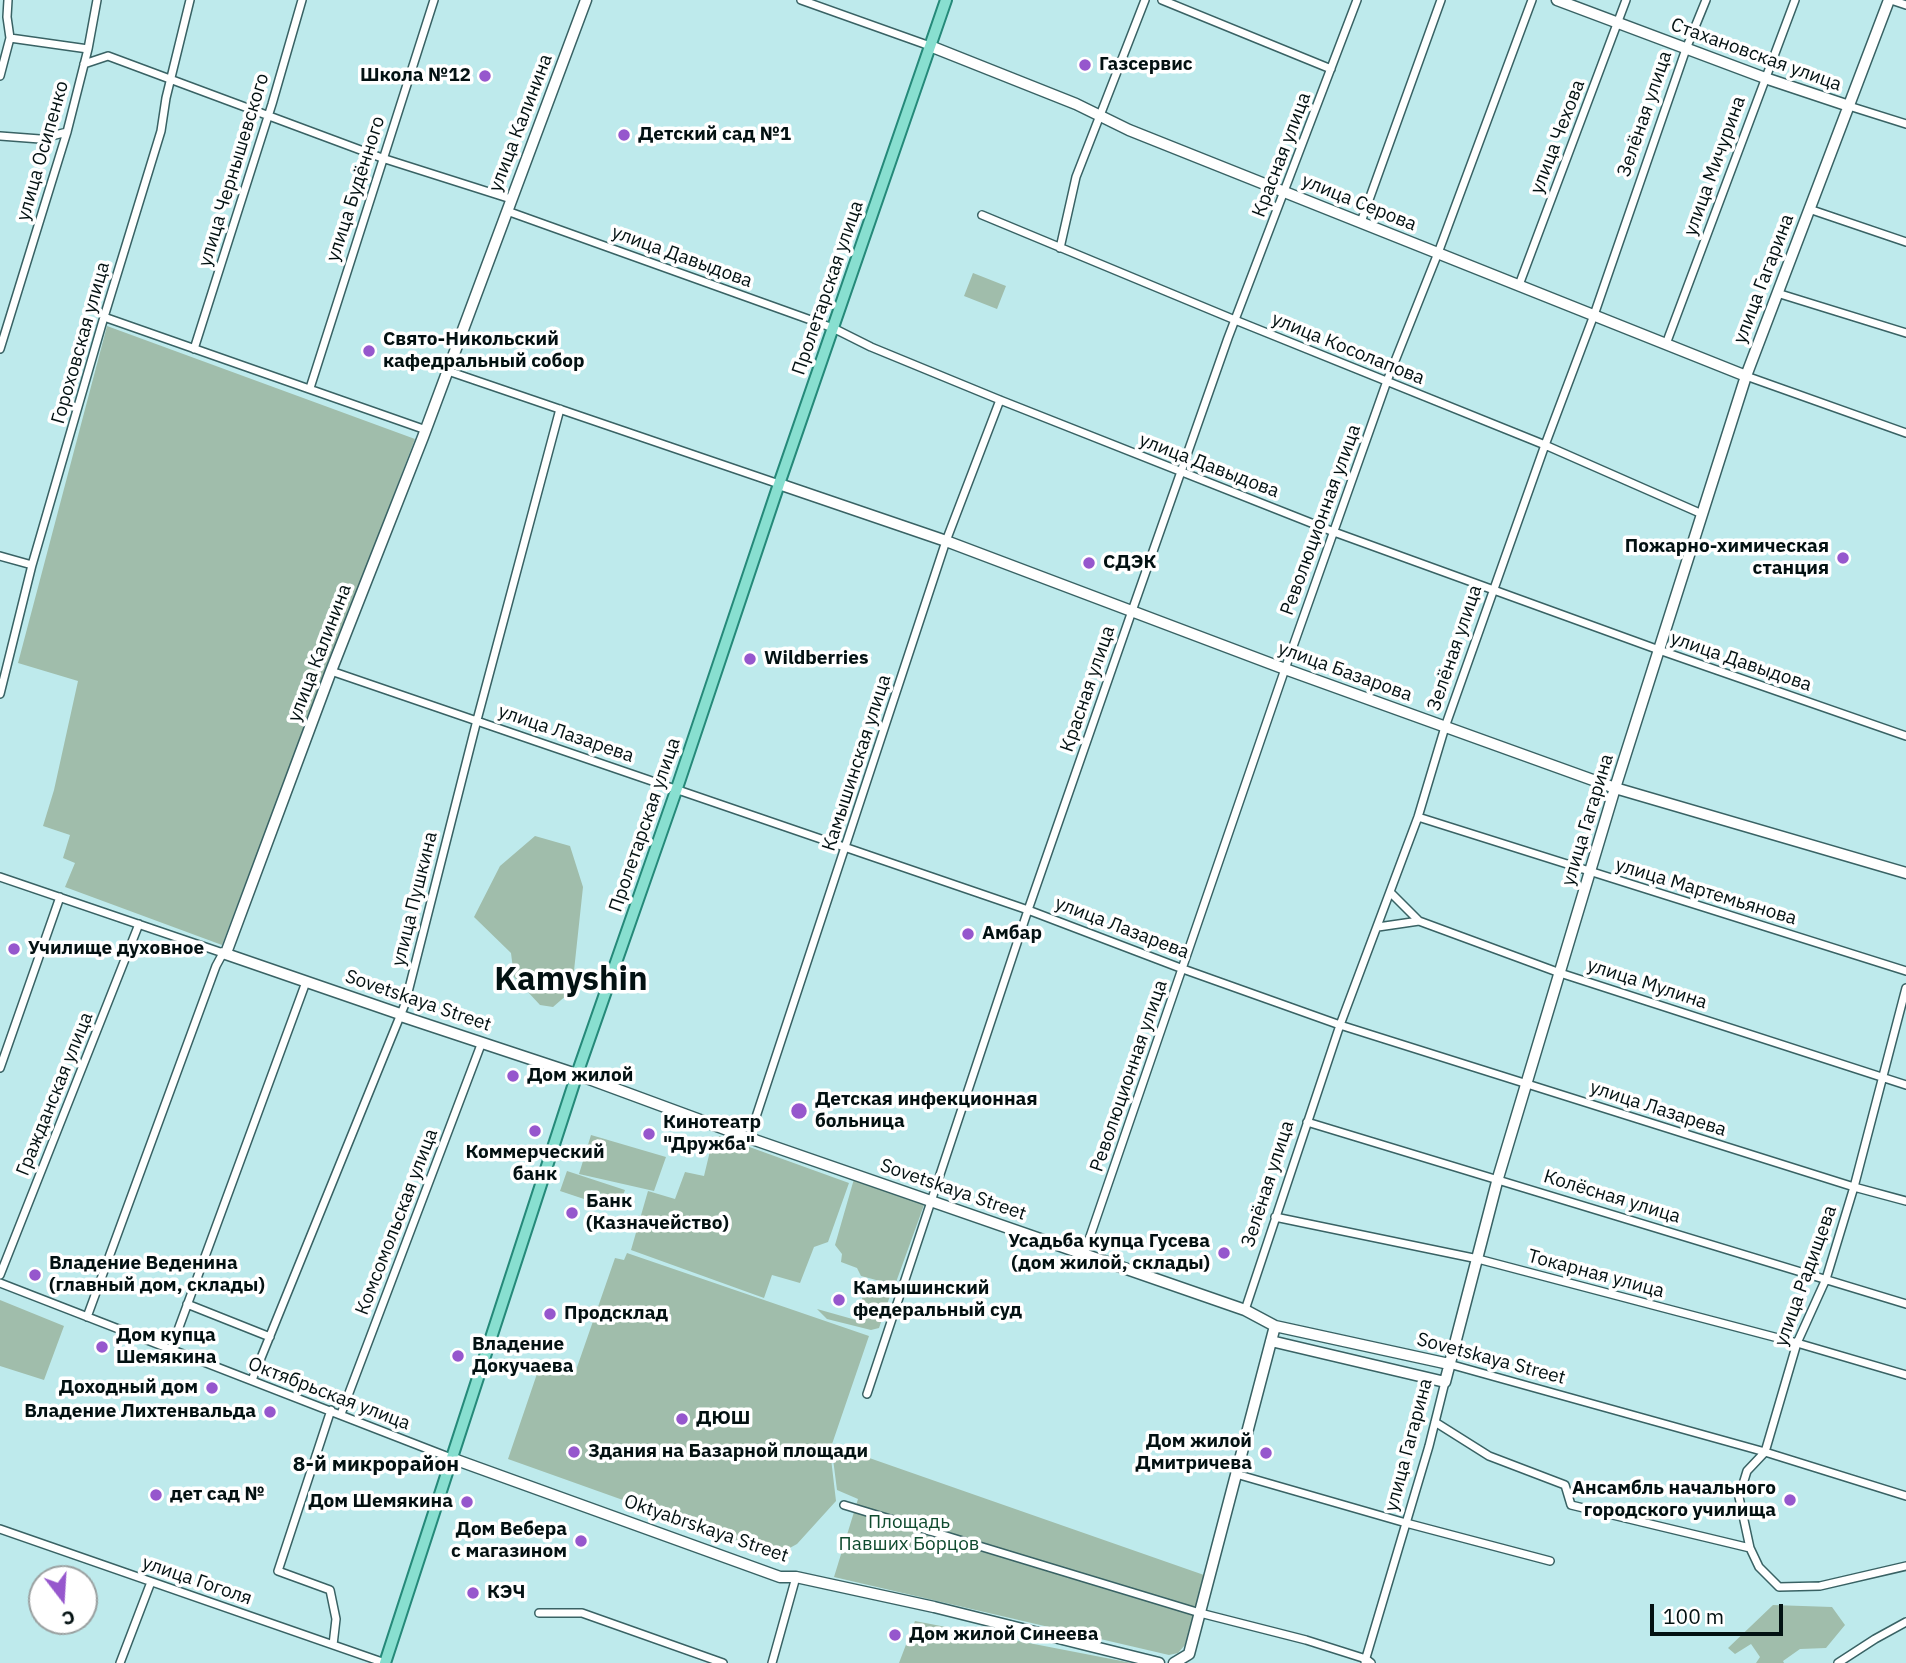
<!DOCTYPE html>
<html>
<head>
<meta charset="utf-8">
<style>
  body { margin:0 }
  #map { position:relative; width:1906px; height:1663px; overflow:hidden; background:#beeaec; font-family:"IBM Plex Sans",sans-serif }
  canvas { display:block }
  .north { position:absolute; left:28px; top:1565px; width:70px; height:70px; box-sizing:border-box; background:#fff; border:2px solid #9aa0a0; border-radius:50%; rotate:163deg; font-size:19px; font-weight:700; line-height:28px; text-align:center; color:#031112 }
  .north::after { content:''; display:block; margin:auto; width:24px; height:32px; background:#9657cd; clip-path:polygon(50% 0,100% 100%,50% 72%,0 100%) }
  .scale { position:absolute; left:1650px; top:1604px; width:133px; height:32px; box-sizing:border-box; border:4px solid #031112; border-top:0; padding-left:9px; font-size:21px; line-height:24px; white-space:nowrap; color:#031112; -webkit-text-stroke:5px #fff; paint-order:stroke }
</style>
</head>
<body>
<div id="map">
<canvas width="1906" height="1663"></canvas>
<div class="north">С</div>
<div class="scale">100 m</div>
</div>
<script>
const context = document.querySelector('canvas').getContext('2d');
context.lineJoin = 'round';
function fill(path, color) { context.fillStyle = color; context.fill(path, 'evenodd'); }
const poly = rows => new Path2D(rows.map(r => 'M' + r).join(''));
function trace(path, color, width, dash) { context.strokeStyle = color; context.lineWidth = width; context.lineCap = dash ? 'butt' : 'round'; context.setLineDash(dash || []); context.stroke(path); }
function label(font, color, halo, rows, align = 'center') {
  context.font = font + ' "IBM Plex Sans",sans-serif'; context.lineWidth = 7; context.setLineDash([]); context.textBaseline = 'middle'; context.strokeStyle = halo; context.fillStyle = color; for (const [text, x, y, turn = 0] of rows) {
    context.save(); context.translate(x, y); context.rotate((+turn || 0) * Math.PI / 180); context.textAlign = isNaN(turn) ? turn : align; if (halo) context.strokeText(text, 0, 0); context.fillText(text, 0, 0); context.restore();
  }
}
fill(poly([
  [973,273,1006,286,997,309,964,296],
  [107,326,415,439,222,945,65,887,75,863,63,858,70,835,43,826,54,790,78,681,18,663],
  [535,836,570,846,583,887,573,980,568,994,553,1007,540,1005,514,977,511,953,474,917,500,866],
  [591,1135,666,1157,654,1191,579,1174],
  [719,1136,849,1183,828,1242,814,1247,800,1283,772,1275,764,1298,631,1250,648,1191,675,1199,685,1172,704,1176,710,1151,714,1152],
  [567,1171,625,1190,621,1201,591,1190,590,1195,611,1202,614,1209,560,1191],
  [854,1179,924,1205,895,1285,861,1276,857,1268,841,1262,842,1254,835,1245],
  [627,1253,869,1336,830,1450,836,1501,797,1544,777,1555,508,1459,540,1365,575,1373,615,1258,624,1260],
  [864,1292,880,1298,883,1292,890,1296,879,1328,871,1330,827,1319,817,1309,856,1320],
  [0,1300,64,1326,44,1380,0,1366],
  [835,1446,1204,1575,1185,1645,1178,1653,1169,1655,834,1577,858,1499,837,1490,832,1451],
  [1773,1605,1832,1607,1845,1625,1826,1648,1800,1649,1783,1661,1784,1663,1756,1663,1760,1657,1751,1644,1735,1654,1728,1648],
  [915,1621,1132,1663,899,1663]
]), '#a0bdab');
const street = poly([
  [801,0,930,46],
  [1162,0,1331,69],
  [1891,0,1906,5],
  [10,38,88,49],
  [84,64,108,56,382,158,511,199],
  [0,76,10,38,7,17,8,0],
  [1849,106,1906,124],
  [0,136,40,139,67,132],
  [1809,209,1906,242],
  [507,211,833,328,871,347,1000,400,1334,532,1659,650,1906,736],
  [982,215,1235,320,1545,445,1702,514],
  [1361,222,1441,0],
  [1060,248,1076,177,1145,0],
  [1519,285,1626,0],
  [1777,293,1906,333],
  [104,317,426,430],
  [1666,344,1795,0],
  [0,349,67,132,88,49,97,0],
  [194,349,272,104,302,0],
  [448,371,779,484],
  [1746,376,1906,433],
  [310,388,434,0],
  [0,556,32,565],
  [331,671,1028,910,1183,969,1340,1025,1854,1187,1906,1201],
  [0,694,32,565,104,317,161,131,166,98,190,0],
  [1418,817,1906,971],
  [0,877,223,953,216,966,87,1317],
  [1391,893,1419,921],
  [1378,927,1419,921,1560,973,1906,1085],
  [1906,988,1854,1187,1826,1279,1797,1343,1765,1452,1747,1471,1739,1497,1750,1548,1759,1567,1779,1587,1820,1586,1906,1566],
  [0,1068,60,897],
  [1307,1122,1906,1304],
  [749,1138,946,541,1000,400],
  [1275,1217,1478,1259,1797,1343,1906,1375],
  [1084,1254,1285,669,1387,381,1438,253,1532,0],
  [0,1275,139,924],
  [0,1283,451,1458],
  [187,1304,270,1337],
  [1245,1310,1340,1025,1418,817,1445,727,1545,445,1594,315,1686,49,1706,0],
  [171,1349,306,982],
  [1449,1364,1765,1452,1906,1496],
  [252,1380,405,1004,477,720,560,409],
  [867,1394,1028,910,1132,611,1228,338,1357,0],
  [331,1410,278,1571,330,1590,336,1619,333,1645],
  [341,1414,482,1042],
  [1435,1422,1489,1456,1565,1485,1571,1505,1750,1548],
  [1236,1474,1406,1523,1550,1561],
  [844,1505,1200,1613,1306,1640,1366,1659,1371,1663],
  [0,1529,385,1663],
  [539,1613,582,1613,723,1663],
  [1365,1661,1429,1446,1445,1382],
  [120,1663,151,1582],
  [772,1663,796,1577],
  [1838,1663,1875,1639,1906,1622]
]);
const secondary = poly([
  [586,0,423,437,331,671,226,953,223,953,400,1014,401,1016,570,1072,749,1138,1245,1310,1275,1326,1449,1364],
  [1557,0,1765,78,1849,106],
  [930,46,1076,104,1129,130,1746,376],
  [779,484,946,541,1285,669,1615,788,1906,873],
  [1271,1341,1445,1382,1498,1178,1615,788,1746,376,1889,0],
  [451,1458,780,1577,796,1577,934,1607,1159,1663],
  [1174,1663,1189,1654,1275,1326]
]);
const primary = poly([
  [385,1663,577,1074,677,788,779,484,946,0]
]);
trace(street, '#396264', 10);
trace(secondary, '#396264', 13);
trace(primary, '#258979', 14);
trace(street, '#fff', 7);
trace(secondary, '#fff', 10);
trace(primary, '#88dfd0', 10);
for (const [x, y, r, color] of [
  [1085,65,7,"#9657cd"],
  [485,76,7,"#9657cd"],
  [624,135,7,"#9657cd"],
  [369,351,7,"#9657cd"],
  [1843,558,7,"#9657cd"],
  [1089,563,7,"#9657cd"],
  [750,659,7,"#9657cd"],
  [968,934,7,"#9657cd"],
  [14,949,7,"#9657cd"],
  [513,1076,7,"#9657cd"],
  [799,1111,9,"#9657cd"],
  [535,1131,7,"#9657cd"],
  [649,1134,7,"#9657cd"],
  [572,1213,7,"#9657cd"],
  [1224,1253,7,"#9657cd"],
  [35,1275,7,"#9657cd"],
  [839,1300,7,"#9657cd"],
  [550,1314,7,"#9657cd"],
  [102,1347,7,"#9657cd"],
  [458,1356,7,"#9657cd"],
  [212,1388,7,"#9657cd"],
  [270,1412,7,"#9657cd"],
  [682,1419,7,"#9657cd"],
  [574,1452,7,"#9657cd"],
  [1266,1453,7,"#9657cd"],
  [156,1495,7,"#9657cd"],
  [1790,1500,7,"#9657cd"],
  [467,1502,7,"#9657cd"],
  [581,1541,7,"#9657cd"],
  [473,1593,7,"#9657cd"],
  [895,1635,7,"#9657cd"]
]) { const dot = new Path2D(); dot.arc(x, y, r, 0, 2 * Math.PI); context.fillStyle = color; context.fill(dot); trace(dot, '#fff', 2.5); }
label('19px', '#031112', '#fff', [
  ["Стахановская улица",1756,55,20],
  ["Зелёная улица",1645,114,-71],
  ["улица Калинина",521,123,-69],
  ["улица Чехова",1558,137,-69],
  ["улица Осипенко",43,151,-74],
  ["Красная улица",1282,155,-69],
  ["улица Мичурина",1715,166,-70],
  ["улица Чернышевского",234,170,-73],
  ["улица Будённого",356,189,-72],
  ["улица Серова",1359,203,22],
  ["улица Давыдова",682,257,20],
  ["улица Гагарина",1764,279,-69],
  ["Пролетарская улица",828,288,-71],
  ["Гороховская улица",81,343,-74],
  ["улица Косолапова",1348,349,22],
  ["улица Давыдова",1209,466,21],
  ["Революционная улица",1321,520,-70],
  ["Зелёная улица",1455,648,-71],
  ["улица Калинина",320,653,-69],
  ["улица Давыдова",1741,662,19],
  ["улица Базарова",1345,672,20],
  ["Красная улица",1088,689,-71],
  ["улица Лазарева",566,734,19],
  ["Камышинская улица",857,763,-72],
  ["улица Гагарина",1588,820,-73],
  ["Пролетарская улица",645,825,-71],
  ["улица Мартемьянова",1706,892,17],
  ["улица Пушкина",415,899,-76],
  ["улица Лазарева",1122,928,21],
  ["улица Мулина",1647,984,18],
  ["Sovetskaya Street",418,1001,19],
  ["Революционная улица",1129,1076,-71],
  ["Гражданская улица",55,1094,-68],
  ["улица Лазарева",1658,1109,18],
  ["Зелёная улица",1268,1184,-72],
  ["Sovetskaya Street",953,1190,19],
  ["Колёсная улица",1612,1197,17],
  ["Комсомольская улица",397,1222,-69],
  ["Токарная улица",1596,1274,15],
  ["улица Радищева",1806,1276,-70],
  ["Sovetskaya Street",1491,1359,15],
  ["Октябрьская улица",329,1394,21],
  ["улица Гагарина",1409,1445,-75],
  ["Oktyabrskaya Street",706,1529,19],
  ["улица Гоголя",197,1581,19]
]);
label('bold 19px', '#031112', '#fff', [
  ["Газсервис",1099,65],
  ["Школа №12",471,76,"right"],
  ["Детский сад №1",638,135],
  ["Свято-Никольский",383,340],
  ["кафедральный собор",383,362],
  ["Пожарно-химическая",1829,547,"right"],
  ["станция",1829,569,"right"],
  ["СДЭК",1103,563],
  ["Wildberries",764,659],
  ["Амбар",982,934],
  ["Училище духовное",28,949],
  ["Дом жилой",527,1076],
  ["Детская инфекционная",815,1100],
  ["больница",815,1122],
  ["Кинотеатр",663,1123],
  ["\"Дружба\"",663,1145],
  ["Коммерческий",535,1153,"center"],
  ["банк",535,1175,"center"],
  ["Банк",586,1202],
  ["(Казначейство)",586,1224],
  ["Усадьба купца Гусева",1210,1242,"right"],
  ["(дом жилой, склады)",1210,1264,"right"],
  ["Владение Веденина",49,1264],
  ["(главный дом, склады)",49,1286],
  ["Камышинский",853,1289],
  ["федеральный суд",853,1311],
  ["Продсклад",564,1314],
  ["Дом купца",116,1336],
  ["Шемякина",116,1358],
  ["Владение",472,1345],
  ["Докучаева",472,1367],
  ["Доходный дом",198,1388,"right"],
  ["Владение Лихтенвальда",256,1412,"right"],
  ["ДЮШ",696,1419],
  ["Дом жилой",1252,1442,"right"],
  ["Дмитричева",1252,1464,"right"],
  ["Здания на Базарной площади",588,1452],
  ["Ансамбль начального",1776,1489,"right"],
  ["городского училища",1776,1511,"right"],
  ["дет сад №",170,1495],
  ["Дом Шемякина",453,1502,"right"],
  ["Дом Вебера",567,1530,"right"],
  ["с магазином",567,1552,"right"],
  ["КЭЧ",487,1593],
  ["Дом жилой Синеева",909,1635]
], 'left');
label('19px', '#0e4a2e', '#fff', [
  ["Площадь",909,1523],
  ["Павших Борцов",909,1545]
]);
label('bold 21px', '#031112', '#fff', [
  ["8-й микрорайон",376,1465]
]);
label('bold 33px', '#031112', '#fff', [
  ["Kamyshin",571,980]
]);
</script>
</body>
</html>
